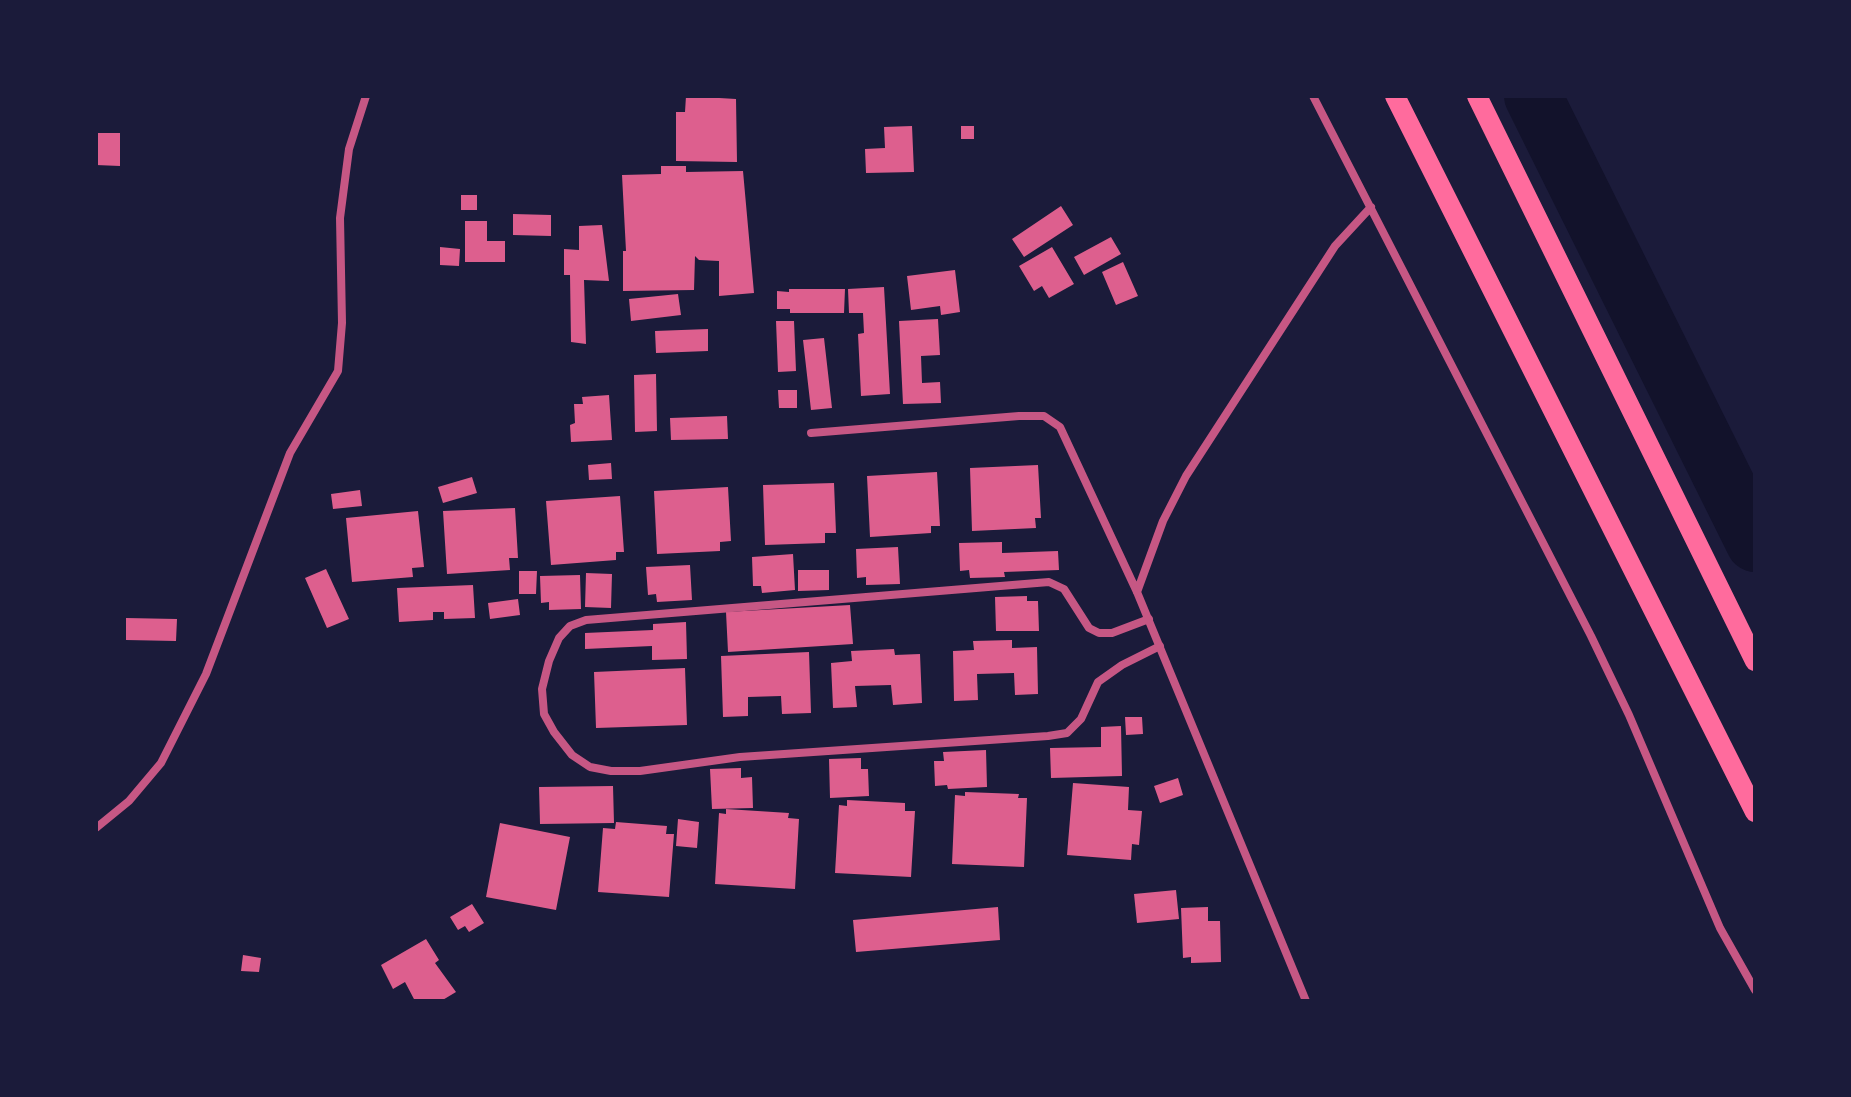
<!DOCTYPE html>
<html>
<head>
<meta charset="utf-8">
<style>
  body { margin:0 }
  #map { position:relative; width:1851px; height:1097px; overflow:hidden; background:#1b1b3a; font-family:"Exo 2",sans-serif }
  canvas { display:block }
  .frame { position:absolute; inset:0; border:98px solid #1b1b3a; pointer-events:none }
</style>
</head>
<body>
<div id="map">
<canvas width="1851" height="1097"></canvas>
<div class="frame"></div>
</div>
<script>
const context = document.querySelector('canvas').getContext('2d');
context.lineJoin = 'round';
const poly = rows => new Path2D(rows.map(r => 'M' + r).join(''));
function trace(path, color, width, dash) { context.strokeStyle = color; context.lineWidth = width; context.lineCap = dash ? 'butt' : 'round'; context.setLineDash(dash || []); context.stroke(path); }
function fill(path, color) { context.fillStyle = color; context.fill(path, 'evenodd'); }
trace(poly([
  [1533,96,1755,543]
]), '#12122b', 58);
fill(poly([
  [686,96,736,99,737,162,676,161,676,112,685,112],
  [912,126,914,172,866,173,865,149,885,148,884,127],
  [961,126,974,126,974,139,961,139],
  [96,133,120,133,120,166,96,165],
  [661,166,686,166,686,172,743,171,754,293,719,296,719,261,699,260,695,256,694,290,623,291,623,251,626,251,622,175,661,174],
  [461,195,477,195,477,210,461,210],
  [1061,206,1073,225,1024,257,1012,239],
  [513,214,551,215,551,236,513,235],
  [465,221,487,221,487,241,505,241,505,262,465,262],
  [602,225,609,281,584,280,586,344,571,342,570,275,564,275,564,249,579,250,579,226],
  [1111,237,1121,254,1084,275,1074,257],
  [440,247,460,249,459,266,440,265],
  [1052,247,1074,284,1049,298,1042,286,1034,291,1019,266],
  [1123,262,1138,296,1116,305,1102,272],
  [955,270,960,312,941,315,940,306,911,310,907,276],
  [884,287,890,394,861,396,858,334,864,333,863,313,849,313,848,289],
  [789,289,845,289,844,313,790,313,790,309,777,309,777,291,789,292],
  [678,294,681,315,631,321,629,299],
  [938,319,940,355,921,356,922,383,940,382,941,403,903,404,899,321],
  [776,321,794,321,796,371,778,372],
  [708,329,708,351,656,353,655,331],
  [824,338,832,408,811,410,803,340],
  [656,374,657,431,635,432,634,375],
  [778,390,797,390,797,408,779,408],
  [609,395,612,440,571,442,570,425,575,423,574,404,583,404,582,397],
  [727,416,728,439,671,440,670,418],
  [611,463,612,479,589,480,588,465],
  [1038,465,1041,518,1035,518,1036,528,972,531,970,468],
  [937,472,940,526,931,526,931,533,870,537,867,476],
  [472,477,477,493,443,503,438,487],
  [834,483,836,533,825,533,825,543,765,545,763,485],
  [728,487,731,541,720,542,720,551,657,554,654,491],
  [360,490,362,506,333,509,331,494],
  [620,496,624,552,616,552,616,560,551,565,546,501],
  [515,508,518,558,509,558,510,570,447,574,443,511],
  [418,511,424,567,412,568,413,577,352,582,346,518],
  [1002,542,1002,553,1058,551,1059,570,1004,572,1005,577,970,578,969,570,960,571,959,543],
  [898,547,900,584,866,585,866,577,857,578,856,549],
  [793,554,795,590,762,593,761,586,753,586,752,557],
  [690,565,692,600,657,602,656,594,648,595,646,567],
  [326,569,349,619,327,628,305,578],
  [798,570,829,570,829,590,798,591],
  [519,571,537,571,536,594,519,594],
  [586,573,612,574,611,608,585,607],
  [580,575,581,609,549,610,549,602,541,603,540,576],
  [473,585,475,618,444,619,444,612,433,612,433,620,399,622,397,588],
  [1027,596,1027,601,1038,601,1039,631,996,631,995,597],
  [518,599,520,615,490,619,488,603],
  [850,605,853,644,728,652,726,612],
  [126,618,177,619,176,641,126,640],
  [686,622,687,659,652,660,652,646,585,649,585,633,653,630,653,624],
  [1012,640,1012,648,1037,647,1038,694,1015,695,1014,673,977,674,978,700,954,701,953,651,974,650,973,641],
  [894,649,895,655,920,654,922,703,893,705,891,685,855,686,857,707,833,708,831,663,852,661,851,651],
  [809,652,811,713,782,714,781,696,748,697,748,716,723,717,721,656],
  [685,668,687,725,596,728,594,672],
  [1125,717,1142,717,1143,734,1126,735],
  [1121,726,1122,776,1051,778,1050,748,1101,747,1101,727],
  [986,750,987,787,948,789,947,785,935,786,934,761,944,761,943,752],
  [861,758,861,769,868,769,869,796,830,798,829,759],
  [741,768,741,778,752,777,753,808,712,809,710,769],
  [1178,778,1183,795,1160,803,1154,786],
  [1073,783,1129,787,1128,810,1142,811,1139,845,1132,844,1131,860,1067,855],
  [613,786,614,823,540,824,539,787],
  [965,792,1019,794,1018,798,1027,798,1024,867,952,864,955,795,965,796],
  [847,800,905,803,905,811,915,811,911,877,835,873,839,805,847,806],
  [726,809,789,813,788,818,799,819,795,889,715,884,719,813,726,814],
  [678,819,699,822,697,848,676,846],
  [616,822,667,826,666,834,674,834,669,897,598,892,603,828,615,829],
  [500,823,570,837,556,910,486,897],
  [1176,890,1179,919,1137,923,1134,894],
  [472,904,484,923,469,932,465,926,458,930,450,917],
  [998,907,1000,940,856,952,853,920],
  [1208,907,1208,921,1220,921,1221,962,1191,963,1191,957,1183,958,1181,908],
  [426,939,439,960,435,963,456,992,441,1001,415,1001,405,982,393,989,381,965],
  [243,955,261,958,259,972,241,971]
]), '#dd5f8e');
trace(poly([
  [1313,96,1591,636,1629,715,1720,928,1755,990],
  [811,433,1019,416,1044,416,1060,427,1137,592,1306,1001],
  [1137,592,1163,521,1186,476,1335,246,1371,207],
  [1149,619,1112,633,1099,633,1089,628,1064,589,1049,582,586,620,570,626,559,638,549,661,542,689,544,714,554,732,572,755,590,767,611,771,640,771,740,757,1048,736,1067,733,1081,719,1098,682,1122,665,1160,646],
  [96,828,129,801,161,763,206,674,290,453,338,371,342,323,340,218,349,149,366,96]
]), '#c65784', 8);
trace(poly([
  [1395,96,1755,812],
  [1477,96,1755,661]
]), '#ff6b9d', 20);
</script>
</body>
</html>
